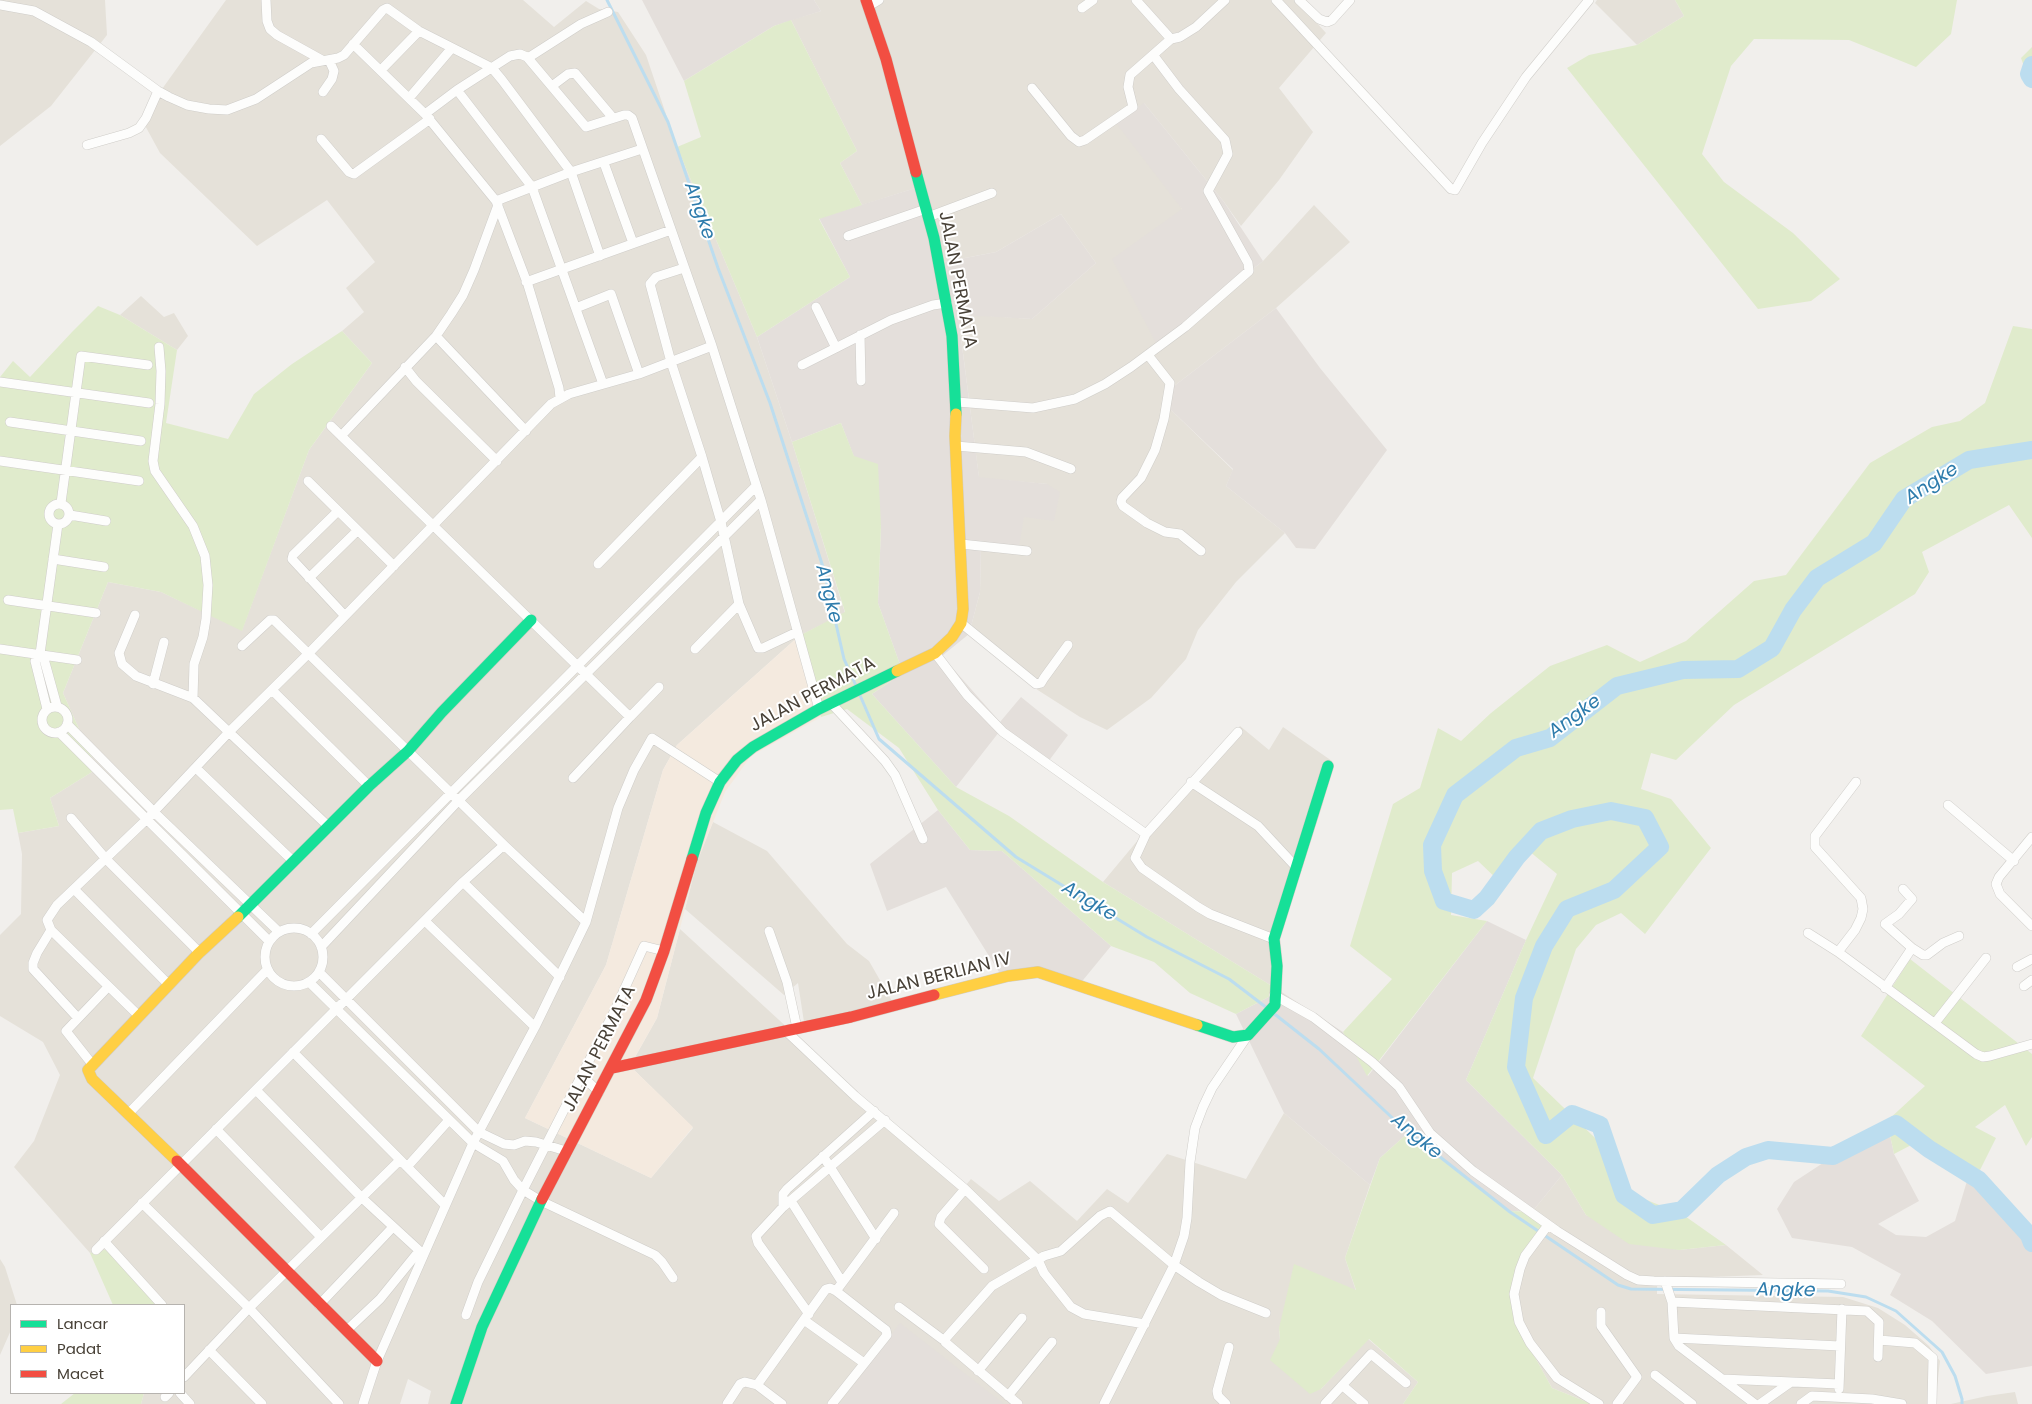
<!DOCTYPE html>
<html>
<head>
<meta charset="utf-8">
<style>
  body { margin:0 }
  #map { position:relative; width:2032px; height:1404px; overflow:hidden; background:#f1efec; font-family:Poppins,sans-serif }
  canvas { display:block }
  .legend { position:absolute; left:10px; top:1304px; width:175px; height:90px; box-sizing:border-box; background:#fff; border:1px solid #b6b3af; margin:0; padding:6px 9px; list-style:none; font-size:15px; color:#484137 }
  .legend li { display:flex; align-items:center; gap:10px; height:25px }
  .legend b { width:25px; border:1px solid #b6b3af }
</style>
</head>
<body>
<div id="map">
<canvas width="2032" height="1404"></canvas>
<ul class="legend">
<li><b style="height:6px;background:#16e098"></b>Lancar</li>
<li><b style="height:6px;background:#ffcf43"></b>Padat</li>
<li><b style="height:6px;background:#f24e42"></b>Macet</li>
</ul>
</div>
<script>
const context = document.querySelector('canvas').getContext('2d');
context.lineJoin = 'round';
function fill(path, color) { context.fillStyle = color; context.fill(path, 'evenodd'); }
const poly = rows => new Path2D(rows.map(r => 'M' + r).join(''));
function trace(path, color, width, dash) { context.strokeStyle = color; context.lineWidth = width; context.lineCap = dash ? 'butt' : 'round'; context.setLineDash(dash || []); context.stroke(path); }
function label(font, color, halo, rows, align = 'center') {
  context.font = font + ' Poppins,sans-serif'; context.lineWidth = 4; context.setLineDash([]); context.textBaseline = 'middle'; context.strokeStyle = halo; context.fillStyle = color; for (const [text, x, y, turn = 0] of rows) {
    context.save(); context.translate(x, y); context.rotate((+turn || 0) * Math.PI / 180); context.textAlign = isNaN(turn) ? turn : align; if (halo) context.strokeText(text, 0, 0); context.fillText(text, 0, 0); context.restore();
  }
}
fill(poly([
  [0,0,105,0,107,35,51,106,0,146],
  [226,0,523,0,554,27,586,1,599,9,618,12,646,55,677,147,757,337,792,442,845,613,799,636,677,745,663,770,606,965,525,1118,651,1178,693,1128,630,1066,657,1018,680,929,816,1054,859,1097,893,1124,911,1136,965,1186,971,1179,999,1201,1030,1181,1077,1221,1107,1189,1128,1203,1167,1154,1246,1179,1284,1113,1370,1185,1345,1258,1356,1291,1279,1328,1280,1339,1321,1389,1368,1339,1418,1382,1403,1404,428,1404,431,1391,408,1379,400,1404,141,1404,144,1393,184,1393,184,1305,164,1305,113,1248,90,1253,14,1167,34,1141,60,1075,43,1042,0,1016,0,935,21,914,22,854,18,833,59,826,50,798,97,769,63,693,108,582,161,592,242,630,309,450,372,363,342,331,364,312,346,288,375,262,327,200,257,246,160,153,142,120,162,89],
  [814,0,1296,0,1326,33,1279,88,1313,132,1279,180,1241,226,1224,202,1144,103,1182,209,1157,345,1263,261,1314,205,1350,242,1276,308,1174,386,1170,409,1233,470,1226,486,1285,533,1236,582,1198,630,1186,659,1151,698,1107,730,1080,717,1033,687,969,634,980,592,981,543,1024,516,1047,484,979,478,958,314,1032,319,1096,263,1061,214,996,252,939,263,922,186,862,205,840,163,857,151,791,20,821,11],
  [1597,0,1675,0,1684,16,1637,45,1595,3],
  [141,296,164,317,174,313,188,336,177,350,120,315],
  [1240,726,1269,750,1283,727,1332,761,1323,803,1280,937,1280,991,1103,882,1178,792],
  [713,822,767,851,847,944,869,961,896,1008,804,1022,798,983,784,995,685,909,697,862],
  [1562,1175,1586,1215,1679,1250,1726,1245,1763,1275,1657,1279,1657,1294,1843,1297,1878,1308,1905,1325,1929,1346,1940,1361,1935,1404,1592,1404,1552,1388,1516,1323,1511,1291,1532,1212],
  [0,1259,5,1267,17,1305,11,1305,11,1330,0,1355],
  [2015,1392,2018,1404,1951,1404,1987,1396]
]), '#e5e1d9');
fill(poly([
  [799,636,821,717,751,756,725,792,697,862,657,1018,630,1066,693,1127,651,1178,525,1118,606,965,663,770,677,745]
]), '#f4eadf');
fill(poly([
  [642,0,814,0,821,11,774,26,684,81],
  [1144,103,1224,202,1263,261,1157,345,1112,259,1182,209,1116,123],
  [922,186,939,263,996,252,1061,214,1096,263,1032,319,958,315,979,477,1047,484,1060,492,1054,521,1024,517,1019,547,981,543,980,592,969,634,942,656,1000,722,1021,697,1068,735,1048,762,1003,727,956,787,872,694,903,673,878,603,881,527,841,423,792,442,757,337,850,277,819,218],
  [1276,308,1320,368,1387,450,1315,549,1296,548,1285,533,1226,486,1233,469,1170,409,1174,386],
  [938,810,970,850,1002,851,1111,946,1079,985,1035,975,1004,980,946,887,887,911,870,864],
  [1487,921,1526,940,1466,1080,1562,1175,1532,1212,1510,1211,1409,1132,1380,1158,1370,1185,1284,1113,1236,1014,1280,991,1343,1032,1368,1076],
  [1887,1121,1894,1154,1919,1201,1878,1224,1896,1235,1926,1237,1955,1221,1967,1181,2024,1226,2032,1239,2032,1366,1986,1374,1932,1321,1890,1295,1901,1274,1852,1247,1792,1238,1777,1209,1794,1182],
  [900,1323,1004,1404,840,1404]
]), '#e4dfdb');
fill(poly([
  [1675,0,1957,0,1951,34,1916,67,1849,40,1754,39,1731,66,1702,154,1724,182,1793,233,1840,279,1811,301,1758,309,1567,68,1589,55,1637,45,1684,16],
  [791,20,857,151,840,163,862,205,819,219,850,277,757,337,677,147,701,137,684,81,774,26],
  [2032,47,2032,89,2021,58],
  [98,306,120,315,177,350,166,423,228,439,254,394,292,364,342,331,372,363,309,450,242,631,161,592,108,582,63,693,97,769,50,798,59,826,18,833,13,809,0,810,0,377,13,361,30,377,72,332],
  [2013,326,2032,329,2032,538,2009,505,1922,552,1929,572,1915,594,1734,705,1676,760,1651,753,1641,789,1671,799,1711,848,1645,934,1621,913,1596,925,1576,949,1533,1078,1622,1164,1624,1191,1682,1214,1726,1245,1679,1250,1629,1244,1586,1215,1562,1175,1466,1080,1526,940,1557,874,1529,851,1500,882,1478,861,1452,873,1451,915,1487,921,1367,1076,1343,1032,1392,979,1350,946,1393,804,1420,788,1438,728,1461,741,1491,713,1550,666,1607,645,1640,662,1686,641,1754,581,1786,575,1870,463,1932,427,1960,421,1985,403],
  [841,423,854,456,878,464,881,527,878,603,903,673,872,694,956,787,1009,816,1103,882,1280,991,1236,1014,1190,993,1154,962,1111,946,1002,851,970,850,938,810,899,748,847,709,821,717,799,636,845,612,792,442],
  [1910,959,2032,1054,2032,1137,2026,1146,2005,1105,1975,1127,1996,1138,1980,1170,1917,1142,1894,1154,1887,1121,1925,1086,1861,1036],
  [1409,1132,1510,1211,1532,1212,1548,1223,1511,1291,1516,1323,1552,1388,1592,1404,1403,1404,1418,1382,1369,1339,1321,1389,1310,1394,1270,1360,1280,1339,1279,1328,1294,1264,1356,1290,1345,1258,1380,1158],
  [113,1248,164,1305,113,1305,90,1253],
  [75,1393,144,1393,141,1404,61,1404]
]), '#e0ebcc');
trace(poly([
  [607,0,668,122,718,268,770,403,823,567,844,659,857,688],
  [859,693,879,739,1016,857,1147,937,1229,979,1267,1008],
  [1272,1012,1319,1049,1402,1127,1510,1212,1618,1285,1631,1289,1828,1291,1866,1297,1896,1311,1942,1352,1955,1376,1962,1399,1962,1404]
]), '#bcddef', 3);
trace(poly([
  [2032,65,2029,74,2032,79],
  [2032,450,1969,460,1904,499,1874,543,1817,578,1793,610,1772,648,1738,669,1683,670,1617,686,1550,738,1516,748,1455,795,1432,845,1433,871,1444,901,1474,910,1487,898,1517,857,1541,831,1572,819,1611,811,1645,818,1660,847,1614,890,1567,909,1544,946,1524,998,1516,1067,1546,1135,1572,1114,1600,1125,1624,1195,1653,1215,1682,1210,1718,1175,1746,1157,1768,1150,1833,1156,1896,1124,1929,1149,1979,1180,2029,1235,2032,1243]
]), '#bcddef', 18);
const street = poly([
  [266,0,267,21,270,29,277,35,322,60],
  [1136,0,1171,39,1180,37,1196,27,1225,0],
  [1276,0,1451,189,1455,190,1482,143,1526,77,1589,0],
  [1299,0,1319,19,1327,22,1332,20,1350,0],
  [0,5,34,11,91,42,158,91,169,97,187,105,209,109,227,110,256,99,311,63,338,58,344,55,383,10,387,8,419,31,492,68,502,80,571,172,600,256],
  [869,6,879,0],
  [1082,8,1093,0],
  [353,44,425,114,496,201,528,285,559,388,560,398],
  [527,57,586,127,624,115,628,115,632,118,712,346,761,500,819,709],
  [381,70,419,31],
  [552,86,568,74,575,73,613,118],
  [1032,88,1071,136,1079,142,1085,140,1133,107,1128,87,1130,75,1171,39],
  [457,90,532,187,603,384],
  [323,92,332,79,334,71,329,60],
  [410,97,451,49],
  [425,114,457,90,510,56,520,54,527,57,531,56,581,24,608,12],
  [321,139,349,172,354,174,430,119],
  [87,145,129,133,139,128,146,118,158,91],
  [604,163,633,243],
  [496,201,571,172,642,149],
  [928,217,992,193],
  [848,236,926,209],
  [684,268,656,277,650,284,671,362,702,457,721,522,739,604,758,648,763,648,797,632],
  [526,282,671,230],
  [816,307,836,348],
  [576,308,611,294,639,374],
  [860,335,861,381],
  [436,336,526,431],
  [159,347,161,371,160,404,153,461,155,471,193,526,205,556,206,566,208,585,206,619,203,637,194,664,193,698],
  [1148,355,1170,383,1164,419,1155,450,1141,478,1122,498,1121,502,1123,506,1147,523,1165,532,1180,534,1201,551],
  [802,365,891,320,933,305,947,303],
  [405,367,416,381,497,461],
  [0,382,149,403],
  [957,402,1033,408,1075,399,1105,384,1131,367,1185,327,1249,271,1248,263,1208,191,1228,154,1225,140,1179,89,1154,56],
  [10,422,141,441],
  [331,426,630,717,573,778],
  [341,436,436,336,451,314,463,295,474,270,498,205],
  [956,446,1026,452,1071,469],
  [0,461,139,481],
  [308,481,394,566],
  [61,503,81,356,148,365],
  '49 514a10 10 0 1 1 20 0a10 10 0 1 1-20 0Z',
  [338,511,293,555,292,559,345,616],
  [70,515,106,521],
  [961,544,1027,551],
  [53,559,104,567],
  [598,564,702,457],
  [309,578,357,531],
  [8,600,96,613],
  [135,615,119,653,122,664,136,676,193,698,328,826],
  [961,623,1036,684,1041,683,1044,678,1068,645],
  [242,646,270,620,274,620,504,845,586,922],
  [0,649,77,660],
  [695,649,739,604],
  [935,653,967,695,1003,732,1146,834],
  [40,654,44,659,57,706],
  [153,684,164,642],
  [272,690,369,786],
  [831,703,885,761,895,775,923,839],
  '42 720a13 13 0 1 1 26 0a13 13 0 1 1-26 0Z',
  [47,709,35,661,40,654,58,524],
  [630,717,659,687],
  [67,724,154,812,279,932],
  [59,732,269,941],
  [1238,732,1146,834,1135,858,1142,868,1198,907,1210,914,1274,939],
  [196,768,294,862],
  [1191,782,1258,826,1297,868],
  [1948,805,2014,861],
  [71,818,106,859,200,953],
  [2032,837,1999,877,1996,884,2000,894,2032,926],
  [463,882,560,977],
  [74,889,168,984],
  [425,921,535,1027],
  '265 957a29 29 0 1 1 58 0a29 29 0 1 1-58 0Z',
  [51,930,37,953,33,963,33,969,77,1017],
  [769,931,787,982,797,1028],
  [1808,933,1838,952,1976,1054,1983,1057,1990,1056,2032,1044],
  [311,934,756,486],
  [321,947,459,800,761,500],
  [1912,948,1923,955,1927,955,1943,943,1959,936],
  [1838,952,1855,930,1861,918,1863,909,1861,898,1815,847,1815,836,1856,782],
  [2017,967,2032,959],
  [319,972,479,1132,504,1144,514,1145,525,1141,536,1142,566,1151],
  [309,982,473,1143,503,1161,514,1180,523,1190,541,1201,655,1255,662,1262,673,1278],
  [2024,986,2032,980],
  [1885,988,1912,948,1885,924,1899,914,1912,899,1903,889],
  [1274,995,1313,1017,1372,1062,1399,1087,1430,1133,1473,1171,1557,1231,1627,1275,1638,1280,1654,1281,1841,1284],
  [139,1016,51,930,47,920,57,905,147,819,230,731,308,654,551,404,569,394,639,374,712,346],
  [1935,1023,1986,958],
  [785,1030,855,1096,965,1189,1038,1260,1044,1273,1071,1307,1084,1314,1145,1324],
  [293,1052,445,1205],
  [92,1064,66,1031,108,987],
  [582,1076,599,1092],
  [256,1090,361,1197,423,1254],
  [128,1114,267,970],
  [216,1129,321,1237],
  [823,1156,876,1239],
  [407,1167,449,1120],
  [965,1189,941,1217,939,1224,984,1269],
  [791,1201,842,1282],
  [142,1203,249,1308,339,1404],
  [783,1207,783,1194,787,1189,874,1111],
  [1548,1225,1525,1256,1520,1269,1514,1294,1519,1322,1530,1343,1557,1378,1599,1404],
  [104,1241,162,1305],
  [96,1250,463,882,504,845],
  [1665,1281,1672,1302,1674,1338,1679,1346,1755,1404],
  [1672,1302,1867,1311,1879,1322,1878,1357],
  [319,1305,393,1227],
  [899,1307,942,1339,946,1338,992,1286,1044,1256,1061,1251,1100,1216,1110,1211,1174,1265,1199,1282,1221,1295,1266,1313],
  [1601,1312,1601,1326,1637,1377,1617,1404],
  [809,1314,758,1243,756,1236,783,1207,885,1120],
  [466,1315,478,1282,523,1190,614,1012,644,946,664,951],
  [804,1320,864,1363],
  [346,1331,380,1299,419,1251],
  [1674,1338,1840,1346],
  [1879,1340,1915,1343,1933,1358,1932,1404],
  [945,1342,1018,1404],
  [209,1350,262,1404],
  [978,1371,1022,1318],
  [1655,1375,1692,1404],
  [184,1377,249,1308,400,1160],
  [1722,1379,1839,1384],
  [1343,1386,1364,1404],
  [1839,1389,1842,1309],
  [180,1393,190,1404],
  [1008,1396,1052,1342],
  [165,1397,169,1393],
  [363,1404,377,1361,473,1143,535,1027,586,922,618,808,634,770,652,738,720,782],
  [727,1404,740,1384,745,1382,757,1385],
  [782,1404,757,1385,826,1289,830,1288,836,1291,894,1213],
  [832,1404,887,1335,886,1330,882,1327,836,1291],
  [1104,1404,1174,1265,1184,1236,1187,1218,1190,1162,1195,1128,1203,1107,1212,1088,1248,1035],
  [1226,1404,1218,1396,1217,1391,1229,1347],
  [1325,1404,1371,1354,1406,1383],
  [1760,1404,1791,1382],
  [1801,1404,1812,1396,1872,1399,1902,1404]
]);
const fast = poly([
  [916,172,934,238,952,336,956,414],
  [692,859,706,813,720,782,737,760,753,747,819,709,897,671],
  [238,917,369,786,408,751,442,712,531,620],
  [1197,1025,1233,1037,1248,1035,1275,1005,1277,966,1274,939,1328,766],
  [456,1404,482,1327,542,1199]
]);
const slow = poly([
  [897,671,935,653,952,637,961,623,963,609,955,436,956,414],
  [934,995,1008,976,1038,972,1197,1025],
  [177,1161,92,1079,88,1070,198,954,238,917]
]);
const jam = poly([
  [866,0,886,59,916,172],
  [612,1068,851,1017,934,995],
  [177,1161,377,1361],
  [542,1199,646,1000,664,951,692,859]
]);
trace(street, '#cfcdc9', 10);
trace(fast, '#d1ccc3', 12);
trace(slow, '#d1ccc3', 12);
trace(jam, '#d1ccc3', 12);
trace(street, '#fdfdfc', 9);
trace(fast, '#16e098', 11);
trace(slow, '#ffcf43', 11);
trace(jam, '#f24e42', 11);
label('18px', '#484137', '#fff', [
  ["JALAN PERMATA",957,280,79],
  ["JALAN PERMATA",813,695,-28],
  ["JALAN BERLIAN IV",939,977,-14],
  ["JALAN PERMATA",600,1049,-63]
]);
label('italic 19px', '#2e7cac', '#fff', [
  ["Angke",699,211,71],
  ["Angke",1932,484,-33],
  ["Angke",828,594,76],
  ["Angke",1575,717,-36],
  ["Angke",1089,902,31],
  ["Angke",1416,1137,40],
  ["Angke",1786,1291,1]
]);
</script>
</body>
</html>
